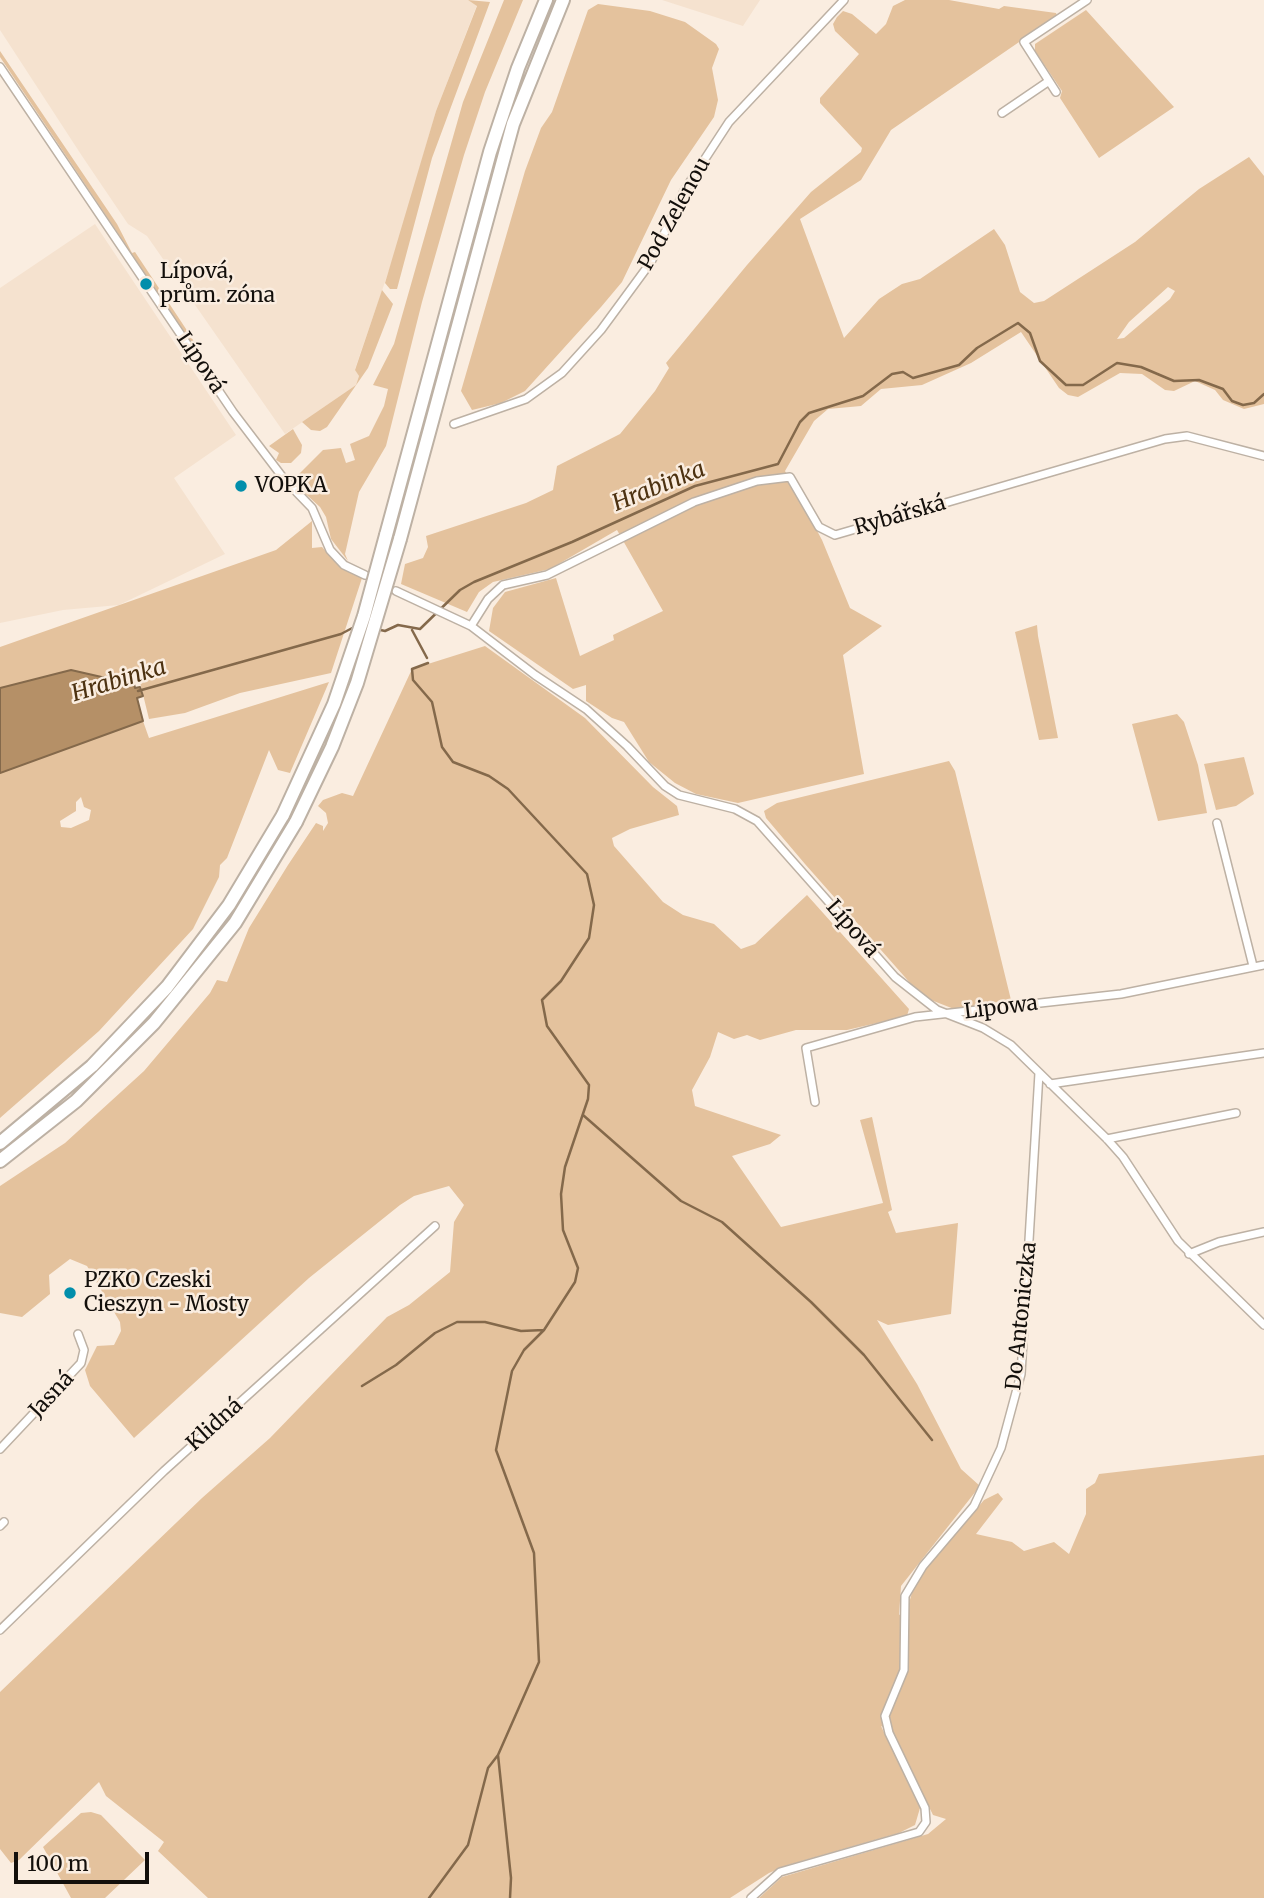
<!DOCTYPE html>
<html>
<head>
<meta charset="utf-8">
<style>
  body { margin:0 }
  #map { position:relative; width:1264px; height:1898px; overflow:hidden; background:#faede0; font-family:Merriweather,serif }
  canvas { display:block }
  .scale { position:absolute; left:14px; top:1852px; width:135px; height:32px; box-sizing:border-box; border:4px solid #130f0b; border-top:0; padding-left:9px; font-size:21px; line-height:24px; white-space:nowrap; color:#130f0b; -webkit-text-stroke:5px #faede0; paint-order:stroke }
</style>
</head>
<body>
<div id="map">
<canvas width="1264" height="1898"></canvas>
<div class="scale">100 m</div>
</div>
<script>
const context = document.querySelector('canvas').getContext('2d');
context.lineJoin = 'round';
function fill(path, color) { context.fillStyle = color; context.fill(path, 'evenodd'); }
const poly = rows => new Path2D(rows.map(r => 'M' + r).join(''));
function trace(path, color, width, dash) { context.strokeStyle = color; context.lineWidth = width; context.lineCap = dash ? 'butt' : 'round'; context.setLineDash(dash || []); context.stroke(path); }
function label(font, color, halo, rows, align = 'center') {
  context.font = font + ' Merriweather,serif'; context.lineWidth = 5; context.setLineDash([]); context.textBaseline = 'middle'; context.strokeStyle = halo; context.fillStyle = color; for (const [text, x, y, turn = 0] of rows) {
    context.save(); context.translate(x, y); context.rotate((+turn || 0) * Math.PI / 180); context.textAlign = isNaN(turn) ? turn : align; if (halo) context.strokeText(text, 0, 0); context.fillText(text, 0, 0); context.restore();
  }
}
fill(poly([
  [0,0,468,0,477,5,436,111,397,247,355,369,359,376,356,385,285,434,147,236,128,224,82,156,0,30],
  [662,0,760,0,743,26],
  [95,224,236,435,174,478,225,554,119,605,63,610,0,623,0,288]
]), '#f5e2cf');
fill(poly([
  [468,0,490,2,432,158,397,289,390,289,385,283,436,111,477,6],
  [504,0,523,0,485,92,464,155,422,302,386,446,359,492,345,554,348,561,331,539,326,517,320,507,299,488,298,475,323,450,341,448,346,463,355,460,350,444,369,436,384,406,388,389,373,385,394,344,463,102],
  [905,0,949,0,999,9,1004,6,1056,13,1057,16,891,130,861,180,800,219,844,338,879,299,902,284,920,279,994,229,1005,245,1020,292,1034,303,1044,301,1135,242,1199,189,1249,157,1264,176,1264,404,1244,409,1223,400,1215,390,1195,381,1174,391,1165,390,1142,374,1120,373,1078,397,1068,395,1059,388,1021,332,971,363,922,385,881,389,861,406,828,409,814,421,785,471,822,540,850,608,882,626,843,655,864,774,738,803,696,794,675,783,649,762,624,722,612,718,586,701,586,685,573,689,489,631,493,608,505,592,556,578,580,656,614,640,613,635,663,611,617,530,550,569,493,582,479,592,467,612,401,584,405,564,423,558,428,547,426,536,526,503,553,490,557,466,620,434,655,391,669,368,666,363,747,265,811,192,861,152,862,148,820,103,820,98,859,54,835,31,833,24,837,17,843,11,852,14,876,34,886,24,893,6],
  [1168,287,1175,291,1170,299,1124,338,1117,339,1129,322],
  [598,4,650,11,685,22,716,44,719,49,712,68,718,100,714,117,671,180,622,282,601,307,525,391,501,403,472,410,461,391,525,171,541,128,552,112,588,10],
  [1086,10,1174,107,1099,158,1060,98,1062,91,1035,51,1035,44],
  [0,51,117,224,132,253,135,252,190,335,224,392,0,57],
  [382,290,393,304,368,368,327,427,320,431,311,430,302,422,356,385,359,376,355,370],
  [293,429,302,445,301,453,291,463,281,463,276,460,279,453,269,446],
  [312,521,312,548,322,547,338,564,362,578,331,673,240,693,185,713,149,719,137,670,106,678,70,670,0,688,0,647,276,550],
  [1037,625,1038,636,1058,738,1039,740,1015,632],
  [485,646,585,718,653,787,677,806,679,815,630,829,612,838,614,846,663,902,683,915,714,924,741,949,755,944,807,895,909,1009,907,1016,847,1030,796,1030,760,1040,747,1035,734,1039,718,1032,710,1057,692,1090,695,1106,781,1135,770,1144,732,1156,781,1227,883,1203,860,1120,872,1117,892,1210,888,1212,896,1233,958,1223,951,1314,888,1325,877,1320,917,1384,961,1469,980,1486,901,1586,899,1615,907,1611,915,1581,984,1500,998,1493,1003,1499,976,1534,1012,1542,1024,1551,1054,1542,1069,1554,1086,1514,1086,1489,1095,1483,1099,1474,1264,1455,1264,1898,759,1898,782,1877,928,1834,946,1819,933,1815,892,1731,881,1726,920,1808,915,1825,899,1833,788,1865,769,1873,730,1898,208,1898,158,1851,164,1842,106,1796,99,1782,19,1860,11,1863,0,1849,0,1692,202,1498,270,1438,387,1317,409,1305,450,1272,454,1222,464,1205,449,1186,414,1196,400,1205,309,1278,134,1438,90,1386,85,1370,97,1346,114,1345,121,1331,120,1322,87,1266,70,1259,49,1275,50,1294,22,1317,0,1313,0,1186,65,1143,144,1071,210,993,217,980,227,982,249,928,288,865,316,823,323,826,323,831,328,823,326,813,318,806,323,800,342,793,353,796,412,669],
  [329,682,290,773,278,770,269,750,227,858,220,865,219,877,193,929,99,1031,0,1118,0,773,143,721,149,738],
  [81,797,84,807,91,810,89,820,71,828,61,827,60,821,76,811,76,802],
  [1177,714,1184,722,1198,765,1207,813,1158,821,1132,724],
  [1244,757,1254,794,1236,806,1216,810,1204,764],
  [949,761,955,771,1011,1000,954,1009,931,1000,911,984,805,864,766,818,764,811,777,803],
  [91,1812,101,1815,145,1860,105,1898,71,1898,43,1847,81,1813]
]), '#e4c29d');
const water = poly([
  [71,670,106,678,131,672,135,688,140,687,143,696,137,698,143,721,0,773,0,688,71,670]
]);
fill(water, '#b59067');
trace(water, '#84694b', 2);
trace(poly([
  [376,629,385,631,398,625,420,629,460,590,474,582,572,542,695,486,778,464,800,422,809,413,863,396,892,374,903,372,913,378,959,365,977,348,1018,323,1030,333,1040,361,1066,385,1083,385,1117,363,1141,367,1174,381,1199,380,1223,389,1232,401,1243,405,1254,403,1264,394],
  [412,630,427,658],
  [428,663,412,669,413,680,432,702,442,747,453,762,489,776,508,789,587,874,594,905,589,938,561,981,542,1000,547,1026,589,1085,588,1099,565,1167,561,1194,563,1230,578,1268,575,1282,544,1330,524,1350,512,1371,496,1450,534,1553,539,1662,498,1755,488,1768,468,1845,429,1898],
  [138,691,341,634,356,626],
  [583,1115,681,1201,722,1222,811,1302,864,1355,932,1440],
  [362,1386,396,1365,435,1333,457,1322,485,1322,521,1331,544,1330],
  [498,1755,511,1878,510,1898]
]), '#84694b', 2.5);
const minor = poly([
  [0,67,233,412,284,479,312,508,330,550,344,565,365,575],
  [1056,92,1024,42,1087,0],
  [1002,113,1049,81],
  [454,424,526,399,562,373,601,330,651,262,684,191,729,122,844,0],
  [396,591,471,626,535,675,586,709,627,746,665,786,679,795,735,809,757,821,895,977,937,1010,983,1028,1011,1045,1107,1139,1123,1157,1178,1241,1264,1325],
  [471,626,488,599,503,585,547,575,694,502,757,481,790,477,819,527,835,535,1165,439,1187,436,1264,456],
  [1217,823,1253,966],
  [1050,1084,1264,1053],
  [815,1102,806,1048,915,1017,1121,994,1264,965],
  [1107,1139,1236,1113],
  [1189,1254,1219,1242,1264,1232],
  [0,1449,81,1363,84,1350,78,1334],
  [0,1526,4,1522],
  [0,1630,164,1471,435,1226],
  [751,1898,780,1872,919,1832,926,1822,925,1808,889,1733,885,1716,904,1670,905,1596,923,1566,974,1506,1001,1448,1021,1374,1039,1073]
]);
const trunk = poly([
  [386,535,490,152,518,68,546,0],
  [400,539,513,124,563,0],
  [0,1143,92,1066,167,987,229,905,283,815],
  [0,1161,76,1101,154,1023,235,923,296,822]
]);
trace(minor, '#bdb1a4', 10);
trace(trunk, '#bdb1a4', 16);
trace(minor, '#fff', 7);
trace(trunk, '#fff', 12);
const trunkBridge = poly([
  [283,815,334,704,364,616,386,535],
  [296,822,332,747,357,683,400,539]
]);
trace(trunkBridge, '#bdb1a4', 16, []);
trace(trunkBridge, '#fff', 12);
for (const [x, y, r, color] of [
  [146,284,7,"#018eab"],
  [241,486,7,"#018eab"],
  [70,1293,7,"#018eab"]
]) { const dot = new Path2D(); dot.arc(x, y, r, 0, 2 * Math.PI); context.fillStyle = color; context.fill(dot); trace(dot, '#faede0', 2.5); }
label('21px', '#130f0b', '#faede0', [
  ["Pod Zelenou",675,214,-61],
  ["Lípová",200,363,56],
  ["Rybářská",900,516,-16],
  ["Lípová",852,929,49],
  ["Lipowa",1001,1008,-7],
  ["Do Antoniczka",1022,1316,-84],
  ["Jasná",52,1395,-47],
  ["Klidná",215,1425,-42]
]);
label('21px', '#130f0b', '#faede0', [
  ["Lípová,",160,272],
  ["prům. zóna",160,296],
  ["VOPKA",255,486],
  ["PZKO Czeski",84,1281],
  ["Cieszyn - Mosty",84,1305]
], 'left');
label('italic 23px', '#4d3211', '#faede0', [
  ["Hrabinka",659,487,-22],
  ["Hrabinka",119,681,-17]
]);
</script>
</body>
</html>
